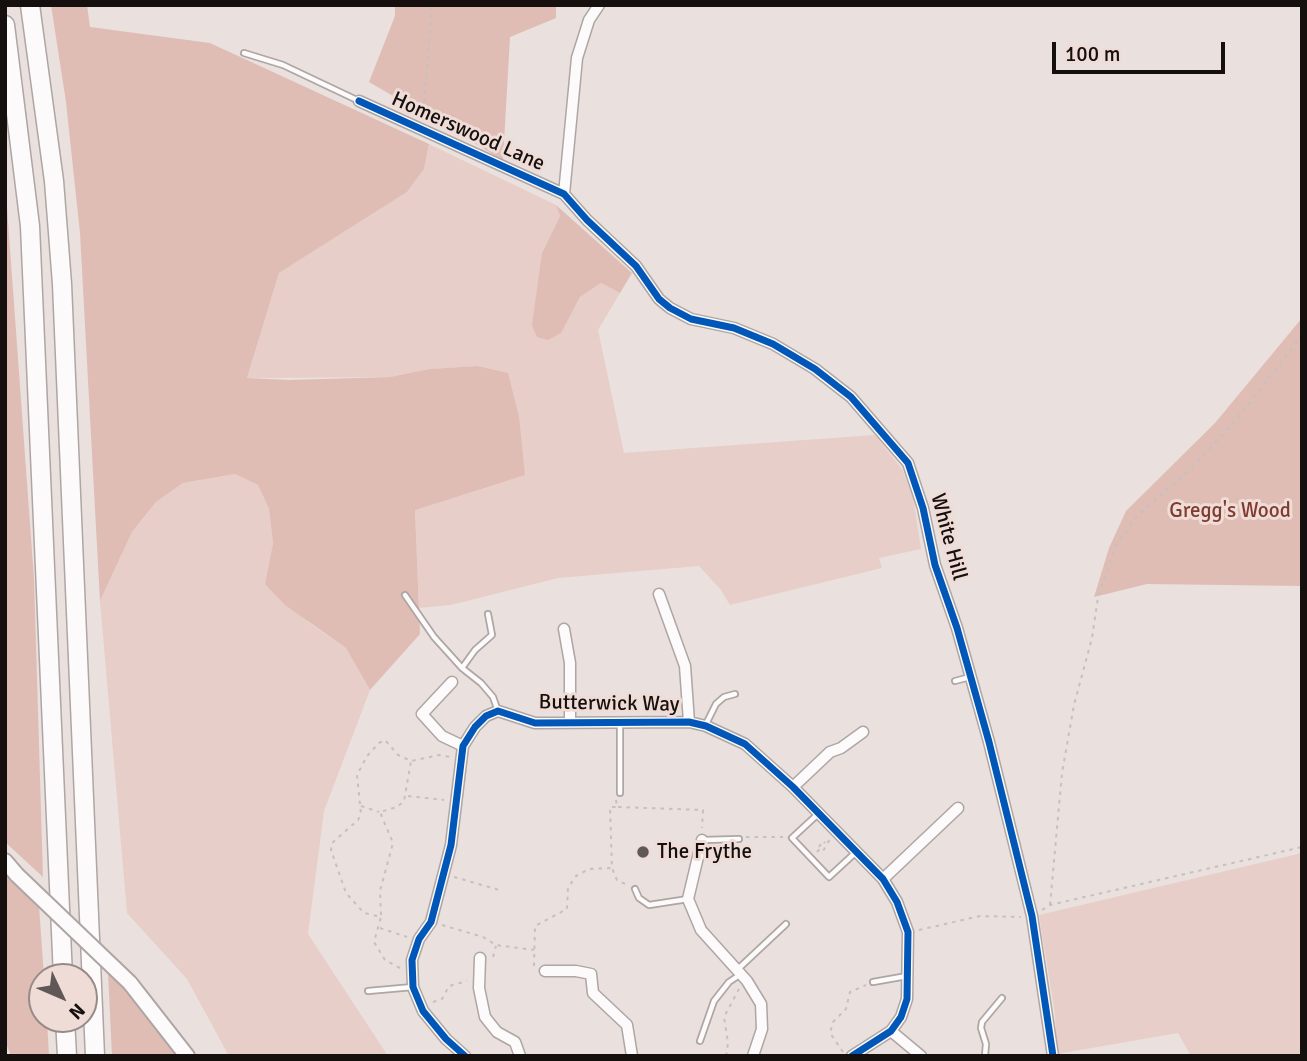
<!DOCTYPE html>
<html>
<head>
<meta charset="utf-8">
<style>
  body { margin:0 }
  #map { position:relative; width:1307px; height:1061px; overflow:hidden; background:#eae0dd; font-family:Signika,sans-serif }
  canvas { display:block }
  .frame { position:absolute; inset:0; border:7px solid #150f0d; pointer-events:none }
  .north { position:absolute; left:28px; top:963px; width:70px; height:70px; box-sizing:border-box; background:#f0dcd7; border:2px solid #988a86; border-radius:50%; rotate:134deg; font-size:19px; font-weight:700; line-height:28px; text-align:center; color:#150f0d }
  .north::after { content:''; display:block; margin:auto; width:24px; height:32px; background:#605856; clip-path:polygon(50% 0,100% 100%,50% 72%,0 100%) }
  .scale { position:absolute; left:1052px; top:42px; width:173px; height:32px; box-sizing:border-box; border:4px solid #150f0d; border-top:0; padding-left:9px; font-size:21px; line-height:24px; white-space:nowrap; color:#150f0d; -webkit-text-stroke:5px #f0dcd7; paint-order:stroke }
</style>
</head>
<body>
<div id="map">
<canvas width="1307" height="1061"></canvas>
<div class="frame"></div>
<div class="north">N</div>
<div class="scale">100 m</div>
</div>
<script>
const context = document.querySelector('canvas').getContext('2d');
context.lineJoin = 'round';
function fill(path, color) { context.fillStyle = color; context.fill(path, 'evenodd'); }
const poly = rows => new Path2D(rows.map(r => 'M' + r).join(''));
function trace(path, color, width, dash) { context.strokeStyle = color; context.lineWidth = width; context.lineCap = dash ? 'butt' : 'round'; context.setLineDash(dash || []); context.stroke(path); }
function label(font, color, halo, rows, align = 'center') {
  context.font = font + ' Signika,sans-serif'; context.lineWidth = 6; context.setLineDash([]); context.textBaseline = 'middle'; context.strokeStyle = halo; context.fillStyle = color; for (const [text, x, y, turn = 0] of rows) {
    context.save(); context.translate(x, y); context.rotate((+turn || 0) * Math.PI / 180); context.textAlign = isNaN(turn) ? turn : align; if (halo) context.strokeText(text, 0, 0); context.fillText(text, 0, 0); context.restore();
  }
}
fill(poly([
  [429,144,556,205,560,216,542,253,560,333,580,297,601,283,620,293,598,330,624,453,875,435,902,469,913,497,921,549,879,558,882,568,730,605,721,590,699,566,558,578,451,605,419,608,415,510,477,366,429,369,390,377,247,378,279,273,407,192,424,169],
  [235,474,258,485,269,509,273,543,265,584,312,625,346,648,370,690,324,811,308,934,388,1056,229,1056,187,979,127,913,100,601,132,532,156,502,183,483],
  [1302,853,1302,1056,1191,1056,1178,1033,1057,1054,1055,1014,1039,915]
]), '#e7cec8');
fill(poly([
  [51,5,87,5,90,27,210,43,429,144,424,169,407,192,279,273,247,378,289,380,390,377,429,369,477,366,508,373,519,417,525,475,415,510,420,634,370,690,346,648,285,605,265,584,273,543,269,509,258,485,235,474,183,483,156,502,132,532,100,601,80,233,66,102],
  [395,5,556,5,556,18,510,37,503,160,369,82,395,16],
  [5,180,34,579,43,877,5,842],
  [556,205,632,273,620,293,601,283,580,297,561,333,548,340,537,337,532,325,542,253,560,216],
  [1302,318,1302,586,1147,584,1094,597,1109,548,1126,511,1215,423],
  [5,871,39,906,44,977,42,1019,47,1019,49,1056,11,1056,5,1041],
  [108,972,128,989,180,1056,112,1056]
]), '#dfbdb5');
const lane = poly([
  [244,53,283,65,359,101],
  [405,595,434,637,462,668],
  [488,614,492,635,475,650,462,668,481,683,493,697,498,711],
  [955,681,970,677],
  [706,724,716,704,724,697,735,694],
  [620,793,620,725],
  [818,814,792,838,829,877,855,853],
  [703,840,739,839],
  [635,889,639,898,649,905,688,899],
  [738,969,786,924],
  [873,982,907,976],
  [368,991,413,987],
  [700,1041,714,1001,729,982,741,974],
  [985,1056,986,1044,981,1028,982,1022,1002,998]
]);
const street = poly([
  [359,101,564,194,587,220,636,266,659,299,670,308,691,319,734,328,773,344,815,369,851,397,908,463,923,508,935,565,957,628,989,742,1032,916,1053,1056],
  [564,194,577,58,589,20,599,5],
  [659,594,685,666,689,722],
  [564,629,570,663,570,723],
  [452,682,422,714,442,736,463,746],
  [793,787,830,752,841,748,863,732],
  [702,840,688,899,701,930,747,981,761,1004,762,1029,753,1056],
  [883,879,958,808],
  [480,958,479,988,485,1017,497,1032,515,1042,520,1056],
  [545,971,576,971,591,974,593,993,627,1025,632,1056],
  [891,1031,921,1056],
  [465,1056,446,1039,423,1011,413,987,412,960,419,939,431,922,451,845,463,746,475,727,486,716,498,711,535,723,689,722,706,726,745,744,793,787,883,879,897,902,908,932,907,999,901,1017,891,1031,852,1056]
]);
const secondary = poly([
  [5,861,17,875],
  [130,983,187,1056]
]);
const highway = poly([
  [30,5,54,181,62,284,95,1056],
  [5,25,30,226,63,977],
  [65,1019,67,1056]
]);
trace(lane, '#aea6a4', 8);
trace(street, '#aea6a4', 13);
trace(secondary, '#aea6a4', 18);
trace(highway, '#aea6a4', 21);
trace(poly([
  [423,119,432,5],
  [408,796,444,800],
  [616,800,617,807,610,807,612,868,617,880,627,885],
  [361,806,379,812],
  [618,807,703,810,702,828],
  [746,837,783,837],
  [819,847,823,841,825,843],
  [817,852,820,849,823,851,830,839],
  [454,877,503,891],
  [1050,905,1062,773,1074,705,1092,638,1098,597,1115,547,1136,517,1196,464,1245,409,1302,335],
  [1042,910,1050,905,1302,847],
  [381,915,380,891,393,843,380,812,397,807,404,801,411,761],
  [442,925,483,937,496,945,534,950],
  [380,928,407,937],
  [919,930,980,916,1021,917],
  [493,957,496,946],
  [534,966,535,926,567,909,568,888,576,876,589,869,612,868],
  [400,968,385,960,374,942,381,917,364,913,346,893,331,850,332,843,358,820,361,814,357,775,367,756,379,743,385,740,398,755,411,761,439,755,450,757],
  [433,1002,442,999,449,986,467,981],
  [843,1052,830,1033,833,1022,846,1009,850,992,866,985],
  [726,1056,728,1043,724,1017,739,989]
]), '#c4c1c0', 2, [3.5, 5]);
trace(lane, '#fcfafa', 4.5);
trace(street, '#fcfafa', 10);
trace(secondary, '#fcfafa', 14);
trace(highway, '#fcfafa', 18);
const secondaryBridge = poly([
  [17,875,130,983]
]);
trace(secondaryBridge, '#aea6a4', 18, []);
trace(secondaryBridge, '#fcfafa', 14);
trace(poly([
  [359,101,564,194,587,220,636,266,659,299,670,308,691,319,734,328,773,344,815,369,851,397,908,463,923,508,935,565,957,628,989,742,1032,916,1053,1056],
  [465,1056,446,1039,423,1011,413,987,412,960,419,939,431,922,451,845,463,746,475,727,486,716,498,711,535,723,689,722,706,726,745,744,793,787,883,879,897,902,908,932,907,999,901,1017,891,1031,852,1056]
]), '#0057b8', 7);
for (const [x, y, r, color] of [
  [643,852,7,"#605856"]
]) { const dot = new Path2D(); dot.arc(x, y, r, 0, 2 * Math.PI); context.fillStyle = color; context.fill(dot); trace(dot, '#f0dcd7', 2.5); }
label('21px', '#150f0d', '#f0dcd7', [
  ["Homerswood Lane",468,132,24],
  ["White Hill",948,537,75],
  ["Butterwick Way",609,704,1]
]);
label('21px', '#7e3b2e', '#f0dcd7', [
  ["Gregg's Wood",1230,511]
]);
label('21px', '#150f0d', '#f0dcd7', [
  ["The Frythe",657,852]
], 'left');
</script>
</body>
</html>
